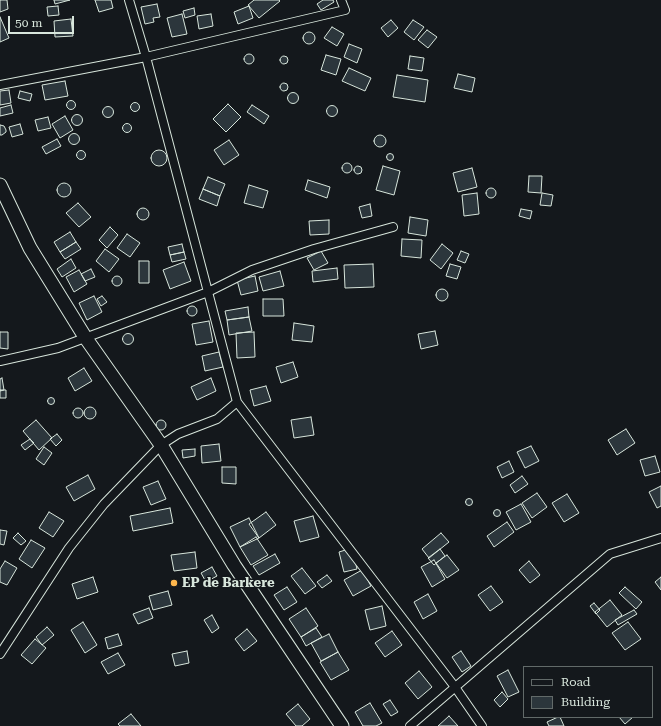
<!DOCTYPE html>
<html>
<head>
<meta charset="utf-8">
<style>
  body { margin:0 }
  #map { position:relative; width:661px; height:726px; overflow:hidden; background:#14181c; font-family:"Roboto Serif",serif }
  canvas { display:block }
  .legend { position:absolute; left:523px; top:666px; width:130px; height:52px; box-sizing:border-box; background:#14181c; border:1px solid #626a69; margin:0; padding:5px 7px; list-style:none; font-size:12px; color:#d8e6dc }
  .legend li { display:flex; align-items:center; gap:8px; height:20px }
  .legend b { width:20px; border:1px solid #626a69 }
  .scale { position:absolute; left:8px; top:16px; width:66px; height:18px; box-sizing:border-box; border:2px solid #d8e6dc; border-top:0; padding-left:5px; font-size:12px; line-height:14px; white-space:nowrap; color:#d8e6dc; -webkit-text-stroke:3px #14181c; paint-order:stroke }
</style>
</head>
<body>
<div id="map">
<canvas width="661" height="726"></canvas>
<ul class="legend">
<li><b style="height:5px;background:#14181c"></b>Road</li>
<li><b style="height:11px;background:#2c363c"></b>Building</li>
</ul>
<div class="scale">50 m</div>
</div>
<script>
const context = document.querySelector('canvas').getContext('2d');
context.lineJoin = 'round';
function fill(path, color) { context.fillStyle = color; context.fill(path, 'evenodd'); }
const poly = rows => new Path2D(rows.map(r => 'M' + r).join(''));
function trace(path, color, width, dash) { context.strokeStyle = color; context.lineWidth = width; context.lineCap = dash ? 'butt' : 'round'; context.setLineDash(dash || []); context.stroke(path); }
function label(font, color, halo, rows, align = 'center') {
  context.font = font + ' "Roboto Serif",serif'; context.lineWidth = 3; context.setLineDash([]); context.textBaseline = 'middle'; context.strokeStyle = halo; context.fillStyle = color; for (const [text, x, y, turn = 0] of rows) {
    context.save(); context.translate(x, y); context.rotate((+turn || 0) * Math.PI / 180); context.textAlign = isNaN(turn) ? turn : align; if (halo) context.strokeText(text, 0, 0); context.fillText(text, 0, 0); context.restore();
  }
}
const building = poly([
  [0,0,7,0,8,9,0,12,0,0],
  [54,0,70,0,55,4,54,0],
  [95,0,111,0,113,8,99,12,95,0],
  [254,0,279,0,280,1,259,18,248,5,254,0],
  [323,0,333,0,334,2,321,10,317,4,323,0],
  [157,4,160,17,153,18,154,22,145,24,141,7,157,4],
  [58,6,59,15,48,16,47,7,58,6],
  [249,6,253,18,238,24,234,12,249,6],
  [194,8,195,15,185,18,183,11,194,8],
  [182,14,187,34,172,37,167,18,182,14],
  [211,14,213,26,199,29,197,16,211,14],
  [0,17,9,38,0,42,0,17],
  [71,19,73,36,55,37,54,21,71,19],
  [391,20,398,28,388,37,381,28,391,20],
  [413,20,424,27,414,40,404,32,413,20],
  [332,27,344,34,337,46,324,38,332,27],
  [427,30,437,37,428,48,418,40,427,30],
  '303 38a6 6 0 1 1 12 0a6 6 0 1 1-12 0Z',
  [349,44,362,49,357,63,344,57,349,44],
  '244 59a5 5 0 1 1 10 0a5 5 0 1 1-10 0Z',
  [326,55,341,59,336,75,321,70,326,55],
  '280 60a4 4 0 1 1 8 0a4 4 0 1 1-8 0Z',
  [410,56,424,58,422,71,408,69,410,56],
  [349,68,371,78,365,91,342,81,349,68],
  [458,74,475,78,472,92,454,88,458,74],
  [397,75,428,80,425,102,393,97,397,75],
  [65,81,68,96,45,100,42,85,65,81],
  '280 87a4 4 0 1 1 8 0a4 4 0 1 1-8 0Z',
  [9,90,11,103,0,105,0,91,9,90],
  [20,91,32,94,30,101,18,98,20,91],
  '287.5 98a5.5 5.5 0 1 1 11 0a5.5 5.5 0 1 1-11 0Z',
  '66.5 105a4.5 4.5 0 1 1 9 0a4.5 4.5 0 1 1-9 0Z',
  '130.5 107a4.5 4.5 0 1 1 9 0a4.5 4.5 0 1 1-9 0Z',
  [228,104,241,117,226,132,213,119,228,104],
  [11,105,13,113,0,116,0,108,11,105],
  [252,105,269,116,264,124,247,112,252,105],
  '326.5 111a5.5 5.5 0 1 1 11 0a5.5 5.5 0 1 1-11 0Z',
  '102.5 112a5.5 5.5 0 1 1 11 0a5.5 5.5 0 1 1-11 0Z',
  '71.5 120a5.5 5.5 0 1 1 11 0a5.5 5.5 0 1 1-11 0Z',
  [65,116,73,130,60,138,52,124,65,116],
  [48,117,51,128,38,131,35,120,48,117],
  '122.5 128a4.5 4.5 0 1 1 9 0a4.5 4.5 0 1 1-9 0Z',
  [20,124,23,134,12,137,9,127,20,124],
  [0,125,4,126,6,130,6,132,2,135,0,135,0,125],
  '68.5 139a5.5 5.5 0 1 1 11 0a5.5 5.5 0 1 1-11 0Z',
  '374 141a6 6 0 1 1 12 0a6 6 0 1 1-12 0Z',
  [57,139,61,146,46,154,42,147,57,139],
  [229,140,239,155,224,165,214,150,229,140],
  '151 158a8 8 0 1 1 16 0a8 8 0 1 1-16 0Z',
  '76.5 155a4.5 4.5 0 1 1 9 0a4.5 4.5 0 1 1-9 0Z',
  '386.5 157a3.5 3.5 0 1 1 7 0a3.5 3.5 0 1 1-7 0Z',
  '342 168a5 5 0 1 1 10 0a5 5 0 1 1-10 0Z',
  [383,166,400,171,394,195,376,190,383,166],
  '354 170a4 4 0 1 1 8 0a4 4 0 1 1-8 0Z',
  [472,168,477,187,458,192,453,173,472,168],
  [529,176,542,176,541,193,528,192,529,176],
  [208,177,225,184,220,196,203,189,208,177],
  [308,180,330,187,327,198,305,190,308,180],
  '57 190a7 7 0 1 1 14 0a7 7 0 1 1-14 0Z',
  [249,185,268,191,263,208,244,203,249,185],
  '486 193a5 5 0 1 1 10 0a5 5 0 1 1-10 0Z',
  [203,189,220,196,217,206,199,199,203,189],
  [477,193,479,214,464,216,462,195,477,193],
  [542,193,553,195,551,206,540,205,542,193],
  [78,203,91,217,79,227,66,213,78,203],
  [370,204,372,216,362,218,359,207,370,204],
  '137 214a6 6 0 1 1 12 0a6 6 0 1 1-12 0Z',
  [521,209,532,211,530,219,519,216,521,209],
  [410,217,428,220,426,236,408,233,410,217],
  [329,220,329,234,310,235,309,221,329,220],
  [110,227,118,235,107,248,99,240,110,227],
  [70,232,76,242,60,252,54,242,70,232],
  [127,234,140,243,130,257,117,248,127,234],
  [402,239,422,240,421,258,401,256,402,239],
  [76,242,81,249,65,259,60,252,76,242],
  [182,244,184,252,170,255,168,247,182,244],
  [442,244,453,253,441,269,430,260,442,244],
  [105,249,119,259,109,272,96,261,105,249],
  [321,251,328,263,314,270,307,258,321,251],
  [461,251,469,254,465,263,457,260,461,251],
  [184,252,186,259,172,262,170,255,184,252],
  [71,259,76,268,62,277,57,269,71,259],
  [139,261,149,261,149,283,139,283,139,261],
  [184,262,191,281,170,289,163,270,184,262],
  [373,264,374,287,345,288,344,265,373,264],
  [450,264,461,267,457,279,446,276,450,264],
  [337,268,338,279,313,282,312,271,337,268],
  [91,269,95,277,85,281,81,274,91,269],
  [79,270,87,284,74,292,66,277,79,270],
  [280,271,284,286,263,291,259,277,280,271],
  '112 281a5 5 0 1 1 10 0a5 5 0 1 1-10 0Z',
  [255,276,258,291,241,295,237,280,255,276],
  '436 295a6 6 0 1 1 12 0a6 6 0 1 1-12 0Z',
  [94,296,102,312,87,320,79,303,94,296],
  [102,296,107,302,101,306,97,299,102,296],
  [263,299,283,299,284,316,263,316,263,299],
  '187 311a5 5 0 1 1 10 0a5 5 0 1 1-10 0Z',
  [248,307,249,317,227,320,225,311,248,307],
  [249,317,252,331,229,335,227,320,249,317],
  [209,321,213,342,196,345,192,324,209,321],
  [294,323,314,326,312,342,292,340,294,323],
  [435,331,438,345,421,349,418,334,435,331],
  [0,332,8,332,8,349,0,348,0,332],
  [254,332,255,357,237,358,236,333,254,332],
  '122.5 339a5.5 5.5 0 1 1 11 0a5.5 5.5 0 1 1-11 0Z',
  [219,352,223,367,205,371,202,356,219,352],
  [293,362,298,377,281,383,276,367,293,362],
  [84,368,92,381,75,391,68,378,84,368],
  [2,378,4,390,0,391,0,379,2,378],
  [211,378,216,391,197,400,191,387,211,378],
  [266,386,271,401,254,406,250,390,266,386],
  [0,390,6,390,6,398,0,398,0,390],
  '47.5 401a3.5 3.5 0 1 1 7 0a3.5 3.5 0 1 1-7 0Z',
  '84 413a6 6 0 1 1 12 0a6 6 0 1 1-12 0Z',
  '73 413a5 5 0 1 1 10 0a5 5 0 1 1-10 0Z',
  [311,417,314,435,294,438,291,420,311,417],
  [36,420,52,438,39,450,23,431,36,420],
  '156 425a5 5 0 1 1 10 0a5 5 0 1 1-10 0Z',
  [626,429,635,443,617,455,608,440,626,429],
  [57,434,62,440,56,446,50,439,57,434],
  [30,439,34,443,25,450,21,445,30,439],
  [219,444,221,461,202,463,201,446,219,444],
  [531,446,539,461,525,468,517,452,531,446],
  [44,447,52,453,44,465,36,459,44,447],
  [195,449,195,456,183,458,182,450,195,449],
  [655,456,660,472,645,476,640,460,655,456],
  [509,461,514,472,502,478,497,467,509,461],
  [222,467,236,467,236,484,222,483,222,467],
  [88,475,95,489,74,501,66,487,88,475],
  [522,476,528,484,515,493,510,485,522,476],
  [158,481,166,499,151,505,143,487,158,481],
  [661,486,661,506,657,508,649,492,661,486],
  [537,493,547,507,532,518,522,503,537,493],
  [567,494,579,513,564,522,552,503,567,494],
  '465.5 502a3.5 3.5 0 1 1 7 0a3.5 3.5 0 1 1-7 0Z',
  [521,504,531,522,516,530,506,512,521,504],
  [170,508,173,523,133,531,130,516,170,508],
  '493.5 513a3.5 3.5 0 1 1 7 0a3.5 3.5 0 1 1-7 0Z',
  [49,512,64,521,53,537,39,528,49,512],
  [266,512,276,525,259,538,249,524,266,512],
  [313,516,319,537,300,542,294,521,313,516],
  [249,518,259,538,240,547,230,527,249,518],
  [507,522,514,532,494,547,487,536,507,522],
  [0,530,7,531,4,545,0,544,0,530],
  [18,533,26,541,21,545,13,538,18,533],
  [441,533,449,542,429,558,422,549,441,533],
  [256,537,268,555,251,565,240,547,256,537],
  [31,540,45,548,32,568,19,559,31,540],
  [352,548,357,569,344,572,339,552,352,548],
  [440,549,445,556,434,565,428,558,440,549],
  [195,552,197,568,174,571,171,555,195,552],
  [275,554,280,563,259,575,253,566,275,554],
  [447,555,459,570,447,578,436,563,447,555],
  [434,560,445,579,432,587,421,567,434,560],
  [5,561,17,568,7,585,0,582,0,569,5,561],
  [529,561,540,575,530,583,519,570,529,561],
  [212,567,217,576,206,582,201,573,212,567],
  [302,568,316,586,305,594,291,576,302,568],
  [362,570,371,586,353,596,344,580,362,570],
  [327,575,332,581,322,588,317,582,327,575],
  [93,577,98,592,77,599,72,584,93,577],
  [661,577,661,590,655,582,661,577],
  [491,586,503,602,490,611,478,595,491,586],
  [287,587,297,602,284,610,274,595,287,587],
  [625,587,642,602,636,609,619,593,625,587],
  [168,591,172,605,153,610,149,596,168,591],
  [428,594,437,611,423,619,414,602,428,594],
  [610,600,622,615,607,627,595,612,610,600],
  [594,603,600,610,596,614,590,606,594,603],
  [382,606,386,626,370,630,365,610,382,606],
  [149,608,153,618,138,624,133,614,149,608],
  [306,608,318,626,301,637,289,619,306,608],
  [634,610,637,614,618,625,615,620,634,610],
  [212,615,219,628,212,633,204,620,212,615],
  [83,622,97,645,85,653,71,630,83,622],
  [628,622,641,639,625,650,612,633,628,622],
  [47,627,54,635,42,645,36,637,47,627],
  [316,628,322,637,306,646,301,637,316,628],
  [247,629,257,641,244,651,235,639,247,629],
  [392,631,402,645,385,657,375,643,392,631],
  [118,634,122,645,108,649,105,638,118,634],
  [329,634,338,652,321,661,311,643,329,634],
  [35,639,46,648,32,664,21,655,35,639],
  [187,651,189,663,175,666,172,654,187,651],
  [461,651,471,666,462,672,452,657,461,651],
  [338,652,349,670,331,680,320,662,338,652],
  [118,653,125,665,108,674,101,662,118,653],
  [508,670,519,692,508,697,497,676,508,670],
  [419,671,432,687,418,699,405,683,419,671],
  [502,692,508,699,500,707,494,700,502,692],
  [390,700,398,712,391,716,383,704,390,700],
  [370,703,382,723,376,726,363,726,355,712,370,703],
  [298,704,310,719,302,726,296,726,286,714,298,704],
  [131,714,141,726,120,726,118,724,131,714],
  [449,716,458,726,438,726,449,716],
  [558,717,560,717,564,726,549,726,547,722,558,717],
  [619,717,633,717,625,724,619,717]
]);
fill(building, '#2c363c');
trace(building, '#d8e6dc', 1);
const street = poly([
  [129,0,146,57,237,402,455,687,482,726],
  [0,85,146,57,345,10,341,0],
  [0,361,58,348,208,292,252,270,314,249,393,227],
  [0,654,69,548,104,504,161,445,178,434,217,419,237,402],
  [410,726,610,554,661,538]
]);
const primary = poly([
  [0,185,30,248,85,337,161,445,234,565,342,726]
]);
trace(street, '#d8e6dc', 10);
trace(primary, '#d8e6dc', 15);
trace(street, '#14181c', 8);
trace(primary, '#14181c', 13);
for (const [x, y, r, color] of [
  [174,583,4,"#ffb74d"]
]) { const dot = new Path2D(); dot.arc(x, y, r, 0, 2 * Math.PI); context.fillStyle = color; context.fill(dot); trace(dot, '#14181c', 1.5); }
label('bold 13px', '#d8e6dc', '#14181c', [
  ["EP de Barkere",182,583]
], 'left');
</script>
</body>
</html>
